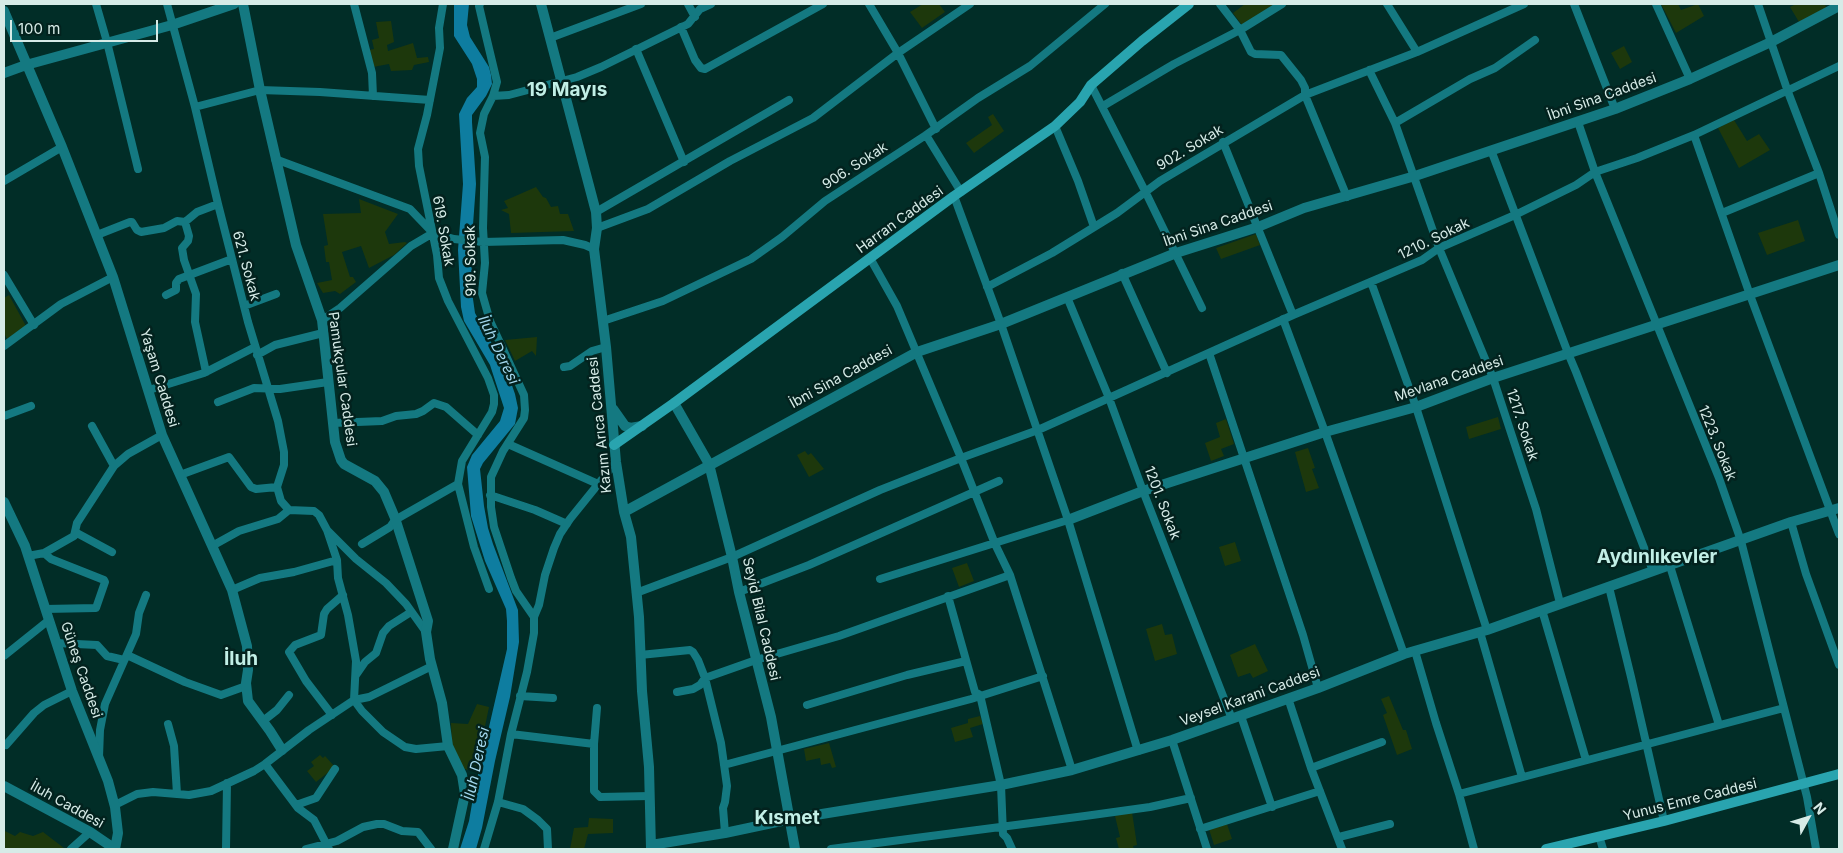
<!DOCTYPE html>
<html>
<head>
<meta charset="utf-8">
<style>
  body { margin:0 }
  #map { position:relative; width:1843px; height:853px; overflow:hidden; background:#012d27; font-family:Inter,sans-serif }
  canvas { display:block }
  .frame { position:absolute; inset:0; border:5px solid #d6ebe7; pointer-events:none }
  .north { position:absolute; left:1783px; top:793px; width:50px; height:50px; -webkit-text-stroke:4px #03221e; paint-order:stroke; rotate:51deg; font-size:14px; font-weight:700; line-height:20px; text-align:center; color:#d6ebe7 }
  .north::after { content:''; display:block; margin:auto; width:18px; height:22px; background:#d6ebe7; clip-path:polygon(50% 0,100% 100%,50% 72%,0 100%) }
  .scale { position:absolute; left:10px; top:20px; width:148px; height:22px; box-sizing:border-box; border:2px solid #d6ebe7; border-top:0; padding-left:6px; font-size:15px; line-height:18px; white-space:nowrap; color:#d6ebe7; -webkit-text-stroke:4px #03221e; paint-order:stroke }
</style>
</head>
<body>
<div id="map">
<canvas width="1843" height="853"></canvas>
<div class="frame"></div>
<div class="north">N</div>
<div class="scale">100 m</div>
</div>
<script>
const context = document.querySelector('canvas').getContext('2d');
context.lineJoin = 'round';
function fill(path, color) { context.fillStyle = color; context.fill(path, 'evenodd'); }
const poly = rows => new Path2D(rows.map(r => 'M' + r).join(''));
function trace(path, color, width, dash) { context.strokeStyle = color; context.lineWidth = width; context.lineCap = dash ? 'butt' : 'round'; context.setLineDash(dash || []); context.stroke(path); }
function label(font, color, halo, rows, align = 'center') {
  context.font = font + ' Inter,sans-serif'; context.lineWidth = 5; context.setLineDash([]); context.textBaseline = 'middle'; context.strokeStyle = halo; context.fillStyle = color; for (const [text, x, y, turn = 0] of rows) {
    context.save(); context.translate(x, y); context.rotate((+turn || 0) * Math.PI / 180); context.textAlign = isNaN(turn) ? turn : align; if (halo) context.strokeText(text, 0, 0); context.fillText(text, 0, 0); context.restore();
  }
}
fill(poly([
  [923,4,939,4,945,12,922,28,910,12],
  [1245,4,1276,4,1242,25,1233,13],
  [1661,4,1678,4,1681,10,1698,4,1704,16,1676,33],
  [1796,4,1825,4,1826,8,1799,22,1790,7],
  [391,21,394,42,387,45,388,51,413,43,417,58,428,57,429,62,414,65,412,70,391,71,389,64,373,67,369,50,374,49,372,40,379,38,376,22],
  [1624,46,1632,62,1620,69,1611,53],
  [993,114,1004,131,974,153,966,143,992,125,988,117],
  [1734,120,1747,141,1759,134,1770,150,1739,168,1718,128],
  [536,187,543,197,546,198,551,207,558,206,560,214,568,214,574,231,511,233,509,214,501,210,508,208,504,201],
  [359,199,398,214,385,232,389,244,405,242,407,243,394,255,369,268,361,246,342,252,350,277,353,277,356,282,340,294,335,291,323,293,317,283,332,280,329,262,326,262,324,246,328,245,323,214,361,213],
  [1798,220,1805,241,1767,255,1758,233],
  [1256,234,1260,245,1221,259,1216,248],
  [9,295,26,326,7,339,4,333,4,298],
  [537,337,536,356,532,351,515,361,505,340],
  [1498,417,1501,429,1469,439,1466,427],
  [1226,419,1234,444,1221,449,1224,456,1211,461,1205,443,1220,437,1216,423],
  [1308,448,1315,468,1312,469,1319,488,1306,492,1295,452],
  [805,451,808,455,811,453,824,469,809,477,797,455],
  [1235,542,1241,561,1225,566,1219,547],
  [967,563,974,581,959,587,952,568],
  [1162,624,1165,635,1172,634,1177,654,1155,661,1146,629],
  [1255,644,1268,671,1253,678,1250,673,1238,677,1230,655],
  [1389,696,1403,730,1406,730,1412,749,1397,755,1383,715,1387,713,1381,699],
  [477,704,489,707,476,770,468,770,462,768,452,748,451,723,468,724],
  [980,716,983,724,970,728,973,737,955,742,951,728,968,723,968,719],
  [829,743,836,767,832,768,830,763,821,765,820,758,806,761,804,749],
  [320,755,323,758,325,756,335,767,316,782,307,771,314,766,311,762],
  [1132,812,1137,845,1133,846,1134,849,1119,849,1116,838,1120,837,1115,816],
  [589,818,613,819,613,833,588,834,584,849,570,849,574,828,588,827],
  [1227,824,1232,839,1214,845,1209,829],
  [5,831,15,836,20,832,33,836,43,832,64,848,4,849]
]), '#1d380c');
fill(poly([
  [454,4,469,4,467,25,470,37,489,67,491,75,492,84,486,96,472,115,472,122,476,184,471,252,473,299,475,313,507,371,515,394,518,408,515,424,483,463,480,469,484,506,488,528,493,544,518,610,519,642,510,697,495,761,482,828,476,849,460,849,469,821,474,792,507,649,507,621,506,609,485,561,471,516,467,467,472,455,500,421,504,408,490,365,464,321,461,307,458,250,463,184,459,114,467,98,477,87,477,79,472,64,454,36]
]), '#0e7da0');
trace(poly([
  [96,4,107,42,138,169],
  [167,4,195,107,218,204,248,322,278,421,284,452,284,465,277,487,281,501,289,510],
  [354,4,372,73,373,96],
  [443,4,439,28,440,48,427,115,418,149,419,166,437,255,439,278,448,301,488,378,494,395,494,404,492,412,462,461,458,484,474,547,489,589],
  [480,4,479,6,486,36,497,82,493,96,484,114,480,133,485,157,483,228,485,263,482,293,490,321,524,395,525,410,524,418,503,451,491,477,491,507,494,527,511,578,516,591,534,617],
  [688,4,695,17],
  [869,4,898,53,936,129],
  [1220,4,1240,30,1251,52,1255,54,1281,55,1301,80,1305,88,1305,95,1347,197],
  [1387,4,1417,52],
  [1574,4,1615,109],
  [1656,4,1690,79],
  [1758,4,1788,92,1819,173,1839,235],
  [681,27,695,60,701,68,705,69,823,4],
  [550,38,641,4],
  [636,49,684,162],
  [1369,70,1395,123,1439,248,1493,378,1536,509,1560,603],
  [1091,85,1146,193,1202,308],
  [493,96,509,95,577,77,601,67,688,24,700,9,711,4],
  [1103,106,1174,64,1240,30,1282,4],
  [195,107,260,90,320,92,430,100],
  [1578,122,1595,172,1719,478,1741,541,1807,797,1816,849],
  [1395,123,1470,79,1495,68,1535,40],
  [1055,126,1078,181,1094,227],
  [926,135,961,192],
  [1694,135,1750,295,1839,534],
  [1223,142,1293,315],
  [1491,150,1568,353,1576,372,1653,571],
  [275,159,410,209,433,233,454,239,483,242,563,240,585,245,594,249],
  [4,181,62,147],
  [954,196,1001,324,1068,520,1138,751],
  [596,212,789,100],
  [1722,213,1819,173],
  [597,228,648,209,730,161,813,118,898,53,970,4],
  [97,235,130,222,132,222,137,230,141,232,164,228,177,221,185,222],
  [870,258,897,306,961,458,995,544,1010,575,1072,770],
  [1122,273,1167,373],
  [4,275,34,325],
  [1371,282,1416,407,1487,630],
  [987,287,1052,253,1117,213,1160,181,1305,95,1417,52,1524,4],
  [166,295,176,290,176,283,179,279,232,259],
  [1067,297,1109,398,1143,491,1232,719],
  [244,306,276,294],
  [1283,319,1325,432,1404,654],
  [322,320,340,308,411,246,433,233],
  [603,321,663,301,751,259,782,237,825,201,926,135,978,98,1030,66,1105,4],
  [4,346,61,304,113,277],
  [1209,353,1303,635,1318,688],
  [257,355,275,345,323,333],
  [564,367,570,366,592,351,606,347],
  [206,372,195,322,196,294,184,260,182,248,188,241,189,236,185,222,197,212,218,204],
  [149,390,204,373,255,347],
  [218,402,254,388,280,389,328,382],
  [4,416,31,406],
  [333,423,382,421,396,416,416,414,423,411,434,403,446,407,478,435],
  [92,426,114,466],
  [508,444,598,484],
  [180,475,229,457,251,487,256,489,277,487],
  [490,495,535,510,567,524],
  [289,510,314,511,319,515,327,530,356,559,386,583,406,604,426,632],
  [1791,522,1806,574,1839,665],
  [327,530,337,560,338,578,348,615,356,661,354,700,362,711,383,732,405,747,416,749,448,746],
  [75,532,112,552],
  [362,544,390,527,395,520,458,484],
  [212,546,239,531,278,519,289,510],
  [44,553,51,559,104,580,105,582,96,608,45,609],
  [28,556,44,553,74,536,77,523,114,466,128,454,162,435],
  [1670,566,1719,725],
  [880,579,1068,520],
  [1609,587,1631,677,1664,821],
  [232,590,260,578,294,572,337,560],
  [739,592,809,565,999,481],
  [636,593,732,557,880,490,961,458,1038,430,1293,315,1422,260,1439,248,1515,215,1576,185,1595,172,1637,158,1694,135,1839,66],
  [948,596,975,692,980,695,1001,785,1003,834,1007,838,1012,849],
  [1542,610,1586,760],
  [1480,632,1522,777],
  [56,643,97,645,107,656,124,660],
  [1415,651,1436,723,1459,794,1474,849],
  [127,655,185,682,221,695,246,686],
  [640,655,690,650,693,652,698,660,705,678,721,743,727,786,725,802,723,808,725,833],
  [4,656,49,620],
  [356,675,365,662,376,653,383,633,389,626,411,612],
  [677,692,693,689,700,685,705,678,756,660,839,636,1010,575],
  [520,696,553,698],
  [1288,698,1311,768,1342,849],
  [807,705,907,675,966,661],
  [597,708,594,744,594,791,600,797,650,796],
  [332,715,306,681,289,652,295,645,321,635,324,614,327,609,343,595],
  [1241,716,1272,807],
  [263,721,277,710,289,695],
  [168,724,174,746,177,794],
  [511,734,594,744],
  [1172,740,1207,849],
  [6,745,34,713,44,705,72,691],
  [99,757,100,730,105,704,136,634,139,613,146,595],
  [265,764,298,808,314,820,329,849],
  [724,765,971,699,1043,676],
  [1311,768,1382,742],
  [1459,794,1784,708],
  [498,802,523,809,538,820,547,829,548,849],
  [115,805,137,794,153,792,189,795,211,791,254,771,265,764,309,730,354,700,369,697,432,666],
  [296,805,316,798,335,769],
  [1200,829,1320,791],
  [1599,836,1603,849],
  [1339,837,1390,824],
  [71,849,90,832],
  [226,849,227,783],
  [306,849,337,841,363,827,377,824,384,824,402,831,418,832,431,849],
  [484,849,498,802,511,734,527,672,534,633,534,617,539,605,545,575,554,548,560,534,570,519,616,462],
  [831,849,1085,816,1150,807,1191,798]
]), '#147981', 8);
trace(poly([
  [243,4,260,90,296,245,322,320,335,442,341,460,344,464,375,481,384,492,395,518,428,621,426,632,430,659,442,703,448,746,462,775,465,794,453,849],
  [541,4,596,212,597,228,594,249,606,347,616,462,624,512,631,537,639,617,642,691,649,767,651,849],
  [4,11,62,147,113,277,162,435,232,590,247,646,248,670,246,683,248,701,270,731,282,750],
  [4,73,26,65,172,25,234,4],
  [674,403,709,464,732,557,739,592,771,717,795,849],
  [613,409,625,426,630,428,642,426],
  [4,502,25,546,72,691,108,781,115,807,118,833,115,849],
  [624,512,917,352,1001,324,1176,253,1258,227,1304,208,1415,176,1615,109,1690,79,1771,42,1839,6],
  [1068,520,1143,491,1325,432,1416,407,1493,378,1839,265],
  [4,786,90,832,115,849],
  [651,845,725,833,791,819,1001,785,1072,770,1172,740,1318,688,1404,654,1487,630,1791,522,1839,508]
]), '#147981', 10);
trace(poly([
  [614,445,674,403,954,196,1055,126,1080,102,1091,85,1142,41,1189,4],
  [1546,849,1664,821,1839,774]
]), '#29a4af', 10);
label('14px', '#d6ebe7', '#03221e', [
  ["İbni Sina Caddesi",1602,97,-20],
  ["902. Sokak",1190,148,-31],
  ["906. Sokak",855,166,-33],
  ["Harran Caddesi",900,220,-36],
  ["İbni Sina Caddesi",1218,224,-19],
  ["619. Sokak",443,231,80],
  ["1210. Sokak",1434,239,-26],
  ["919. Sokak",471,261,-91],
  ["621. Sokak",246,266,75],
  ["İbni Sina Caddesi",841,377,-29],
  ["Yaşam Caddesi",159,378,73],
  ["Pamukçular Caddesi",342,379,82],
  ["Mevlana Caddesi",1449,379,-19],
  ["Kazım Arıca Caddesi",600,425,-96],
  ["1217. Sokak",1522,425,72],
  ["1223. Sokak",1717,443,68],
  ["1201. Sokak",1162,503,69],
  ["Seyid Bilal Caddesi",761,619,77],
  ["Güneş Caddesi",81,670,71],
  ["Veysel Karani Caddesi",1250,697,-20],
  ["Yunus Emre Caddesi",1690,800,-14],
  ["İluh Caddesi",67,805,29]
]);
label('italic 15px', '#a3d8ef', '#03221e', [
  ["İluh Deresi",498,350,64],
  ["İluh Deresi",477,764,-78]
]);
label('bold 19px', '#c2efe6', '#03221e', [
  ["19 Mayıs",567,90],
  ["Aydınlıkevler",1657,557],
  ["İluh",241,659],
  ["Kısmet",787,818]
]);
</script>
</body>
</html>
